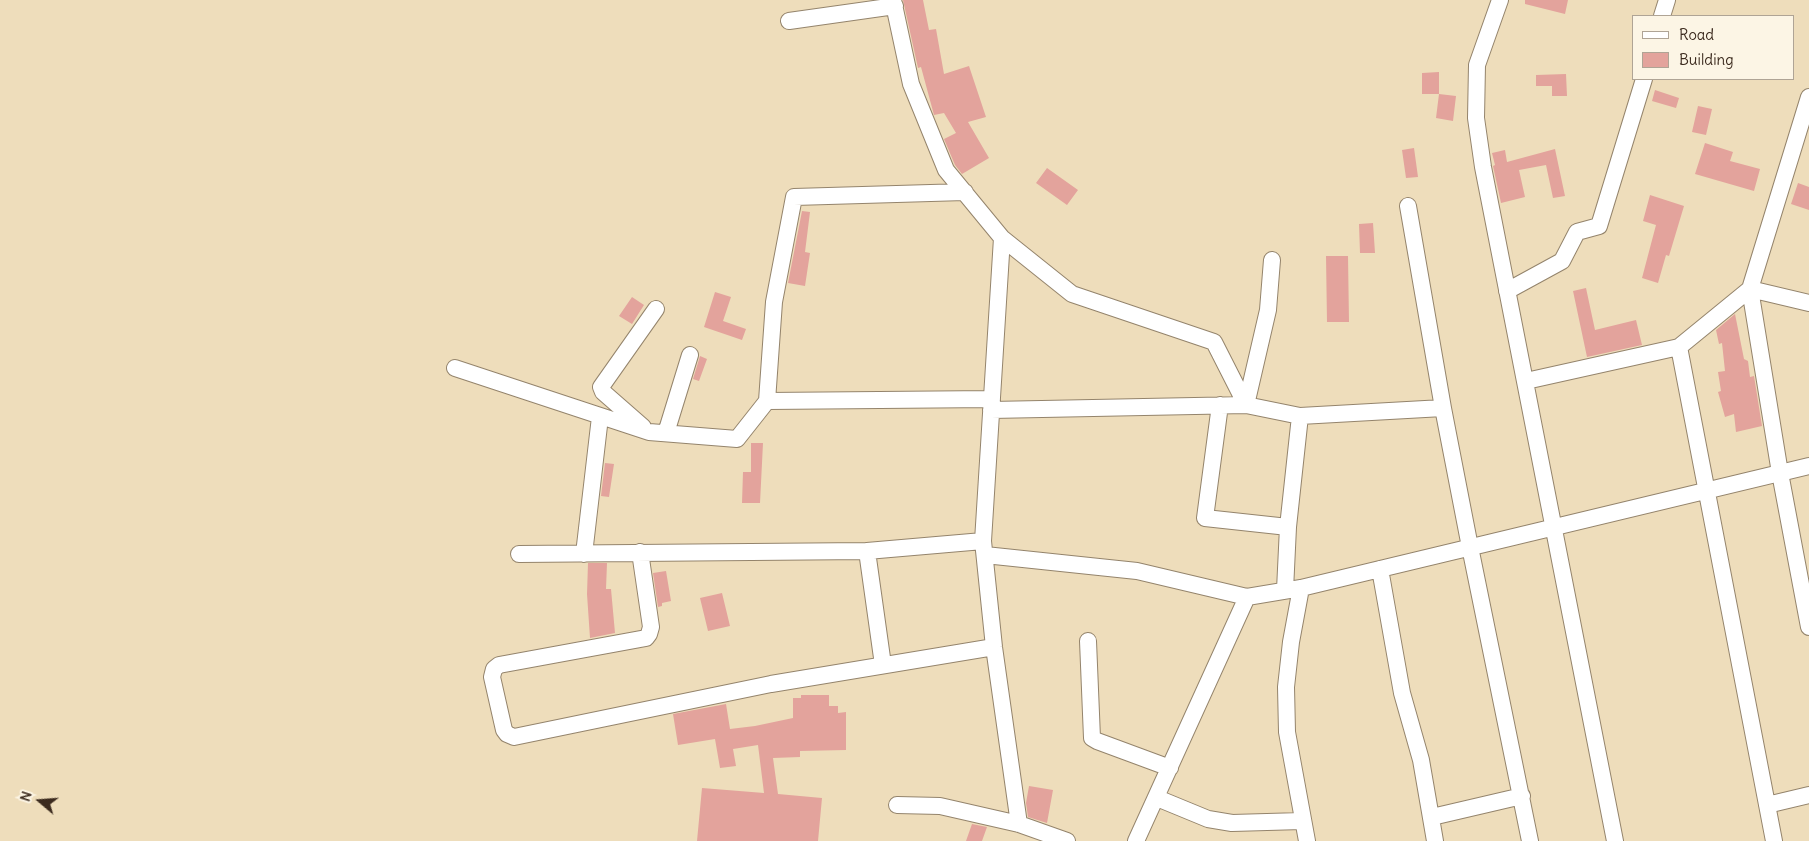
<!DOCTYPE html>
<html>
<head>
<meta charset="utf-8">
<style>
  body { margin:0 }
  #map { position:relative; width:1809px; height:841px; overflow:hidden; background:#edb; font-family:Delius,sans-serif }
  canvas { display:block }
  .legend { position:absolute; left:1632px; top:15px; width:162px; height:65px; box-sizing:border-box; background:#fcf5e5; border:1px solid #afa495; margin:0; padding:6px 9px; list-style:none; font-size:15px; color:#3b2a1e }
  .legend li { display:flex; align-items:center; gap:10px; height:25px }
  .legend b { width:25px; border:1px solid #afa495 }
  .north { position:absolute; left:15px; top:776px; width:50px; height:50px; -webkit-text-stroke:4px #fcf5e5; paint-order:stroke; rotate:288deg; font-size:14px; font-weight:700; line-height:20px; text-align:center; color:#3b2a1e }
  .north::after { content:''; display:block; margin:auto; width:18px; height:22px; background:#3b2a1e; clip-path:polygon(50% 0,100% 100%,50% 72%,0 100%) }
</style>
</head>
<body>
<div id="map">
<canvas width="1809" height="841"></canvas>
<ul class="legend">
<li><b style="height:6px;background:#fff"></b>Road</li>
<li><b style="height:14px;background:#e3a39c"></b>Building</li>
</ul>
<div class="north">N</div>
</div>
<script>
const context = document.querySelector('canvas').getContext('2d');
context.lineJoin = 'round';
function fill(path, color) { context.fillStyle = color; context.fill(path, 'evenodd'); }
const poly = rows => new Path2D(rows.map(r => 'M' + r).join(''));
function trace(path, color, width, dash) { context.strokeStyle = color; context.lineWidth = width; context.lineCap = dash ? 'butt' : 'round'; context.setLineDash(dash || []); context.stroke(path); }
fill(poly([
  [903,0,923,0,929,30,936,29,944,74,969,66,986,117,968,122,989,158,962,174,955,165,944,139,956,133,944,113,934,115,921,67,918,68],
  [1525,0,1568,0,1565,14,1525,4],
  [1439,72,1439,94,1422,94,1422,73],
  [1566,74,1567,96,1552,96,1552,86,1536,86,1536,75],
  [1655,90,1679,98,1676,108,1652,101],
  [1439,94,1456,96,1453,121,1436,118],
  [1698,106,1712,109,1706,135,1692,132],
  [1705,143,1733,152,1730,161,1760,169,1754,191,1695,174],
  [1414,148,1418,177,1406,178,1402,150],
  [1555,149,1565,196,1553,198,1546,165,1519,170,1525,197,1501,203,1493,166,1495,165,1492,153,1505,150,1507,162],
  [1047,168,1078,190,1067,205,1036,183],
  [1798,183,1809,187,1809,210,1791,204],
  [1650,195,1684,206,1669,256,1666,255,1658,283,1642,278,1656,225,1643,221],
  [802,211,810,212,805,252,810,253,805,286,788,283],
  [1373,223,1375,253,1360,253,1359,224],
  [1326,256,1348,256,1349,322,1327,322],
  [1586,288,1595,330,1636,320,1642,345,1587,357,1573,291],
  [715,292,731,297,723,321,746,329,742,340,704,327],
  [632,297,644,305,632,324,619,316],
  [1735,314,1744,359,1748,361,1750,377,1754,376,1762,426,1736,432,1734,414,1725,417,1718,392,1721,391,1718,372,1725,371,1722,343,1719,344,1716,330],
  [700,356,707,359,699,381,693,379],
  [751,443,763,443,760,503,742,503,743,472,751,472],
  [605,463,614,464,609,497,601,496],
  [588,563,607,563,606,589,611,589,615,633,590,638,587,594],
  [666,571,671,601,662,603,662,606,658,607,653,573],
  [722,593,730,626,708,631,700,598],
  [801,695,829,695,829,706,838,706,838,713,846,712,846,750,800,751,800,757,773,758,778,794,822,798,818,841,697,841,702,788,764,793,758,745,733,749,736,766,720,768,715,739,678,745,673,714,726,704,730,729,755,726,793,718,793,698,801,698],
  [1029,786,1053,790,1047,823,1028,817,1026,803],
  [972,824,987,827,982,841,966,841]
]), '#e3a39c');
const minor = poly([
  [893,0,911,84,946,170,1002,238,1072,294,1214,342,1246,405,1300,416,1443,408],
  [1500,0,1477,65,1476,118,1483,167,1615,841],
  [1662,16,1667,0],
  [789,21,895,6],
  [1809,97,1750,289,1780,473,1809,627],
  [1408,206,1443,408,1470,547,1530,841],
  [1002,238,983,541,994,647,1019,824],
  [1507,291,1562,261,1577,232,1599,226,1644,79],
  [1679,347,1774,841],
  [455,368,649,432,737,439,767,401,992,399],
  [1526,381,1679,347,1750,289,1809,303],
  [767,401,774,302,794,197,965,192],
  [1220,405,1205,518,1288,527],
  [991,410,1246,405,1268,310,1272,260],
  [643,427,603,392,601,387,656,309],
  [666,433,690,355],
  [867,551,883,665],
  [640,552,651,627,649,634,646,638,499,665,494,669,492,677,504,730,507,734,514,737,771,684,994,647],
  [519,554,867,551,983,541],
  [584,554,600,417],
  [985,555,1137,571,1247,597,1301,588,1809,466],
  [1380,569,1402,693,1421,760,1435,841],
  [1301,588,1291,642,1286,687,1287,732,1307,841],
  [1285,590,1288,527,1300,416],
  [1088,641,1092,738,1097,741,1170,768],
  [1157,798,1208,819,1232,823,1302,821],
  [897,805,940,806,1019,824,1067,841],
  [1767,805,1809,795],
  [1432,817,1522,796],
  [1136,841,1247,597]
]);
trace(minor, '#94846c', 18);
trace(minor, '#fff', 16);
</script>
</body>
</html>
